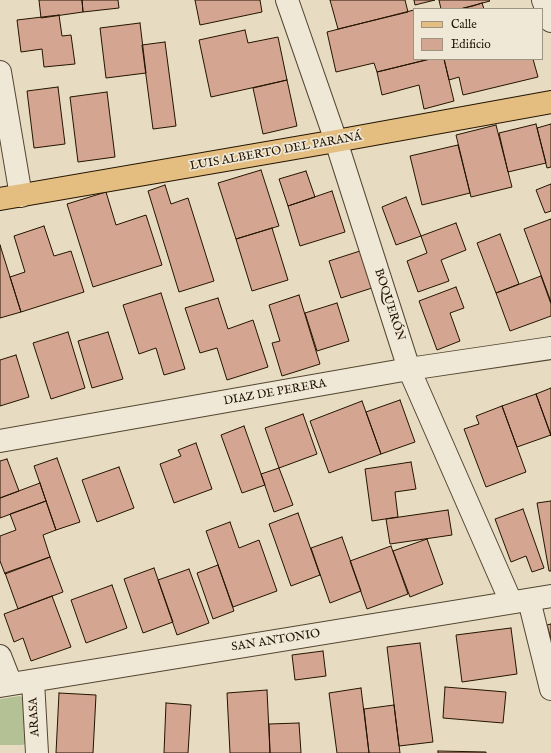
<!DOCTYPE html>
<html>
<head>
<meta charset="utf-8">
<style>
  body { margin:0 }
  #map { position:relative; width:551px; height:753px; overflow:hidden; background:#e7dcc1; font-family:"IM FELL English",serif }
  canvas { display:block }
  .legend { position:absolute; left:413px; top:8px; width:130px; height:52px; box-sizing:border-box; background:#efe8d7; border:1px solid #9d9381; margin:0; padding:5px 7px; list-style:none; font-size:12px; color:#231400 }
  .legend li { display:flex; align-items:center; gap:8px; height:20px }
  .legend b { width:20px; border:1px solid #9d9381 }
</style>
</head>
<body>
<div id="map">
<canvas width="551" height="753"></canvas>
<ul class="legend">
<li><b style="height:5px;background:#e4be80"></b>Calle</li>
<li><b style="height:11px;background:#d4a590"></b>Edificio</li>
</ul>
</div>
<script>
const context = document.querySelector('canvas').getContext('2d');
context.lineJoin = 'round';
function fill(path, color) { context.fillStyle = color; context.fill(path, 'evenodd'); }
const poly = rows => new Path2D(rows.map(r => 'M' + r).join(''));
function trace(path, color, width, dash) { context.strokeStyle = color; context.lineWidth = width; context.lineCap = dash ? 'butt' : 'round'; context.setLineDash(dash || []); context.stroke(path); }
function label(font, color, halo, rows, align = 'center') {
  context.font = font + ' "IM FELL English",serif'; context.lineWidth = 3.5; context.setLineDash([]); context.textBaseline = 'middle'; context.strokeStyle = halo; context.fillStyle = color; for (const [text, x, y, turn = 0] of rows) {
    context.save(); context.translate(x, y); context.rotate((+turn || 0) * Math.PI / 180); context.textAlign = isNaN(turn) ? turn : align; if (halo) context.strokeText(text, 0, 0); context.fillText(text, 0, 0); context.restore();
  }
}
fill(poly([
  [20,696,23,698,26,744,22,745,0,745,0,699]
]), '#b3c194');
const building = poly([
  [39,0,82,0,83,12,41,18,39,0],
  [82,0,118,0,119,8,83,12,82,0],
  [195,0,260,0,262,12,200,25,195,0],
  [330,0,405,0,408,12,338,29,330,0],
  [414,0,435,0,415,5,414,0],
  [439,0,489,0,490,1,460,9,441,9,439,0],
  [482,3,484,9,460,9,473,6,482,3],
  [414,10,414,59,430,59,377,72,374,63,336,72,327,32,414,10],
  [59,15,62,36,71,35,75,64,44,67,42,49,21,52,17,20,59,15],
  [140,23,146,73,106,78,100,28,140,23],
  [245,30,248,43,278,37,287,80,211,97,199,40,245,30],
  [165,42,176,126,153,129,142,45,165,42],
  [430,59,444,59,454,101,424,109,419,85,382,95,377,72,430,59],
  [444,59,533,59,538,77,463,95,459,77,449,80,444,59],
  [287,80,297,126,263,134,253,88,287,80],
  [58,87,65,144,34,148,27,91,58,87],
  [107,92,115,157,78,162,70,97,107,92],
  [536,124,546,163,508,172,499,133,536,124],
  [551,124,551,167,547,168,537,128,551,124],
  [496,125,512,187,471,197,456,135,496,125],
  [458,145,470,193,422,205,410,156,458,145],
  [261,170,279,226,236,239,218,183,261,170],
  [306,171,315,197,288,206,279,179,306,171],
  [551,184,551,211,545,213,536,190,551,184],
  [165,185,171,204,188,198,214,281,179,292,148,191,165,185],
  [332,191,345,232,300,246,288,206,332,191],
  [106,192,116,225,146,215,162,265,93,287,67,204,106,192],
  [406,197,421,236,396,245,382,207,406,197],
  [551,219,551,302,524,229,551,219],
  [456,223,466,250,441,260,449,281,418,292,407,261,427,253,421,236,456,223],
  [44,226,54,256,71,251,84,292,21,312,10,277,25,272,14,236,44,226],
  [272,228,288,280,252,291,236,239,272,228],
  [500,234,519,284,496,293,477,243,500,234],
  [0,245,21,312,0,318,0,245],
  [360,251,372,288,341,298,329,261,360,251],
  [541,276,551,304,551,316,510,331,496,293,541,276],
  [456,287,464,308,450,313,460,341,437,350,419,301,456,287],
  [161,293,185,369,164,375,156,348,139,354,123,305,161,293],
  [299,295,320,364,282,376,272,343,280,341,269,305,299,295],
  [218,298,228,329,253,320,268,367,227,380,217,348,200,353,185,308,218,298],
  [337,303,349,341,317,351,305,313,337,303],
  [68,332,85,388,51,399,33,343,68,332],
  [108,332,123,379,92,388,78,341,108,332],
  [16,355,29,397,0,406,0,360,16,355],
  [551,388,551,436,536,394,551,388],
  [536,394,551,435,517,447,502,406,536,394],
  [400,400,415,442,381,454,366,412,400,400],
  [362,401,381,454,329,473,310,421,362,401],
  [502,406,526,472,486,487,464,429,479,424,476,416,502,406],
  [303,414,317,454,279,468,265,428,303,414],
  [244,426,265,485,242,493,221,435,244,426],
  [196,443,212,489,174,503,160,464,181,456,178,450,196,443],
  [57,458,80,522,56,530,34,466,57,458],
  [7,459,19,491,0,498,0,461,7,459],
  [411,462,416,489,395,492,398,517,372,521,365,469,411,462],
  [119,467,134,508,97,522,82,480,119,467],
  [279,468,293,505,274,512,261,474,279,468],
  [40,483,46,501,0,518,0,498,40,483],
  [46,501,56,530,43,535,50,557,5,574,0,561,0,536,16,530,10,514,46,501],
  [551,501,551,571,549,571,537,503,551,501],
  [523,509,544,568,532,572,526,556,511,562,495,519,523,509],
  [448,510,452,535,390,544,386,519,448,510],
  [298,513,320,575,291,586,269,524,298,513],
  [230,522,239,548,259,540,277,591,233,607,206,531,230,522],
  [342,537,361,591,330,603,311,548,342,537],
  [427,539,443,584,410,597,393,551,427,539],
  [391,546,408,594,367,609,350,561,391,546],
  [50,557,63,592,18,609,5,573,50,557],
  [218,565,234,611,213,619,197,573,218,565],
  [154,568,173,622,143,633,124,579,154,568],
  [189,569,209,623,177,635,158,580,189,569],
  [112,585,127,628,86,643,71,600,112,585],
  [52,596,71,647,31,661,23,638,14,642,4,614,52,596],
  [551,624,551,639,547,625,551,624],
  [511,628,517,674,462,682,456,635,511,628],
  [420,643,433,742,399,746,387,647,420,643],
  [323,651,326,676,295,680,292,655,323,651],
  [445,687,506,692,503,723,443,718,445,687],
  [361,688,369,753,337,753,329,693,361,688],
  [267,690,270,753,230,753,227,693,267,690],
  [59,693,96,695,93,753,56,753,59,693],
  [166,703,191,705,188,753,164,753,166,703],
  [394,705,400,753,369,753,364,709,394,705],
  [299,723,301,753,270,753,269,724,299,723],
  [438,751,486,752,486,753,438,753,438,751]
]);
fill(building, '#d4a590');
trace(building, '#231400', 1);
const minor = poly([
  [287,0,336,141,409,369,511,602],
  [543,0,551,21],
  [0,72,21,196],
  [0,441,409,369,551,348],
  [529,600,551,689],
  [0,656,11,684],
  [33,681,37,753],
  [0,686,551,596]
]);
const major = poly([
  [0,199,336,141,551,102]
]);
trace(minor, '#544630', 24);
trace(major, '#231400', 24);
trace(minor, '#efe8d7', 22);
trace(major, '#e4be80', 22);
label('12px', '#231400', '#efe8d7', [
  ["LUIS ALBERTO DEL PARANÁ",276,152,-10],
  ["BOQUERÓN",389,305,72],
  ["DIAZ DE PERERA",275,393,-10],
  ["SAN ANTONIO",276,641,-9],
  ["ARASA",35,717,-93]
]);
</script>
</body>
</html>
